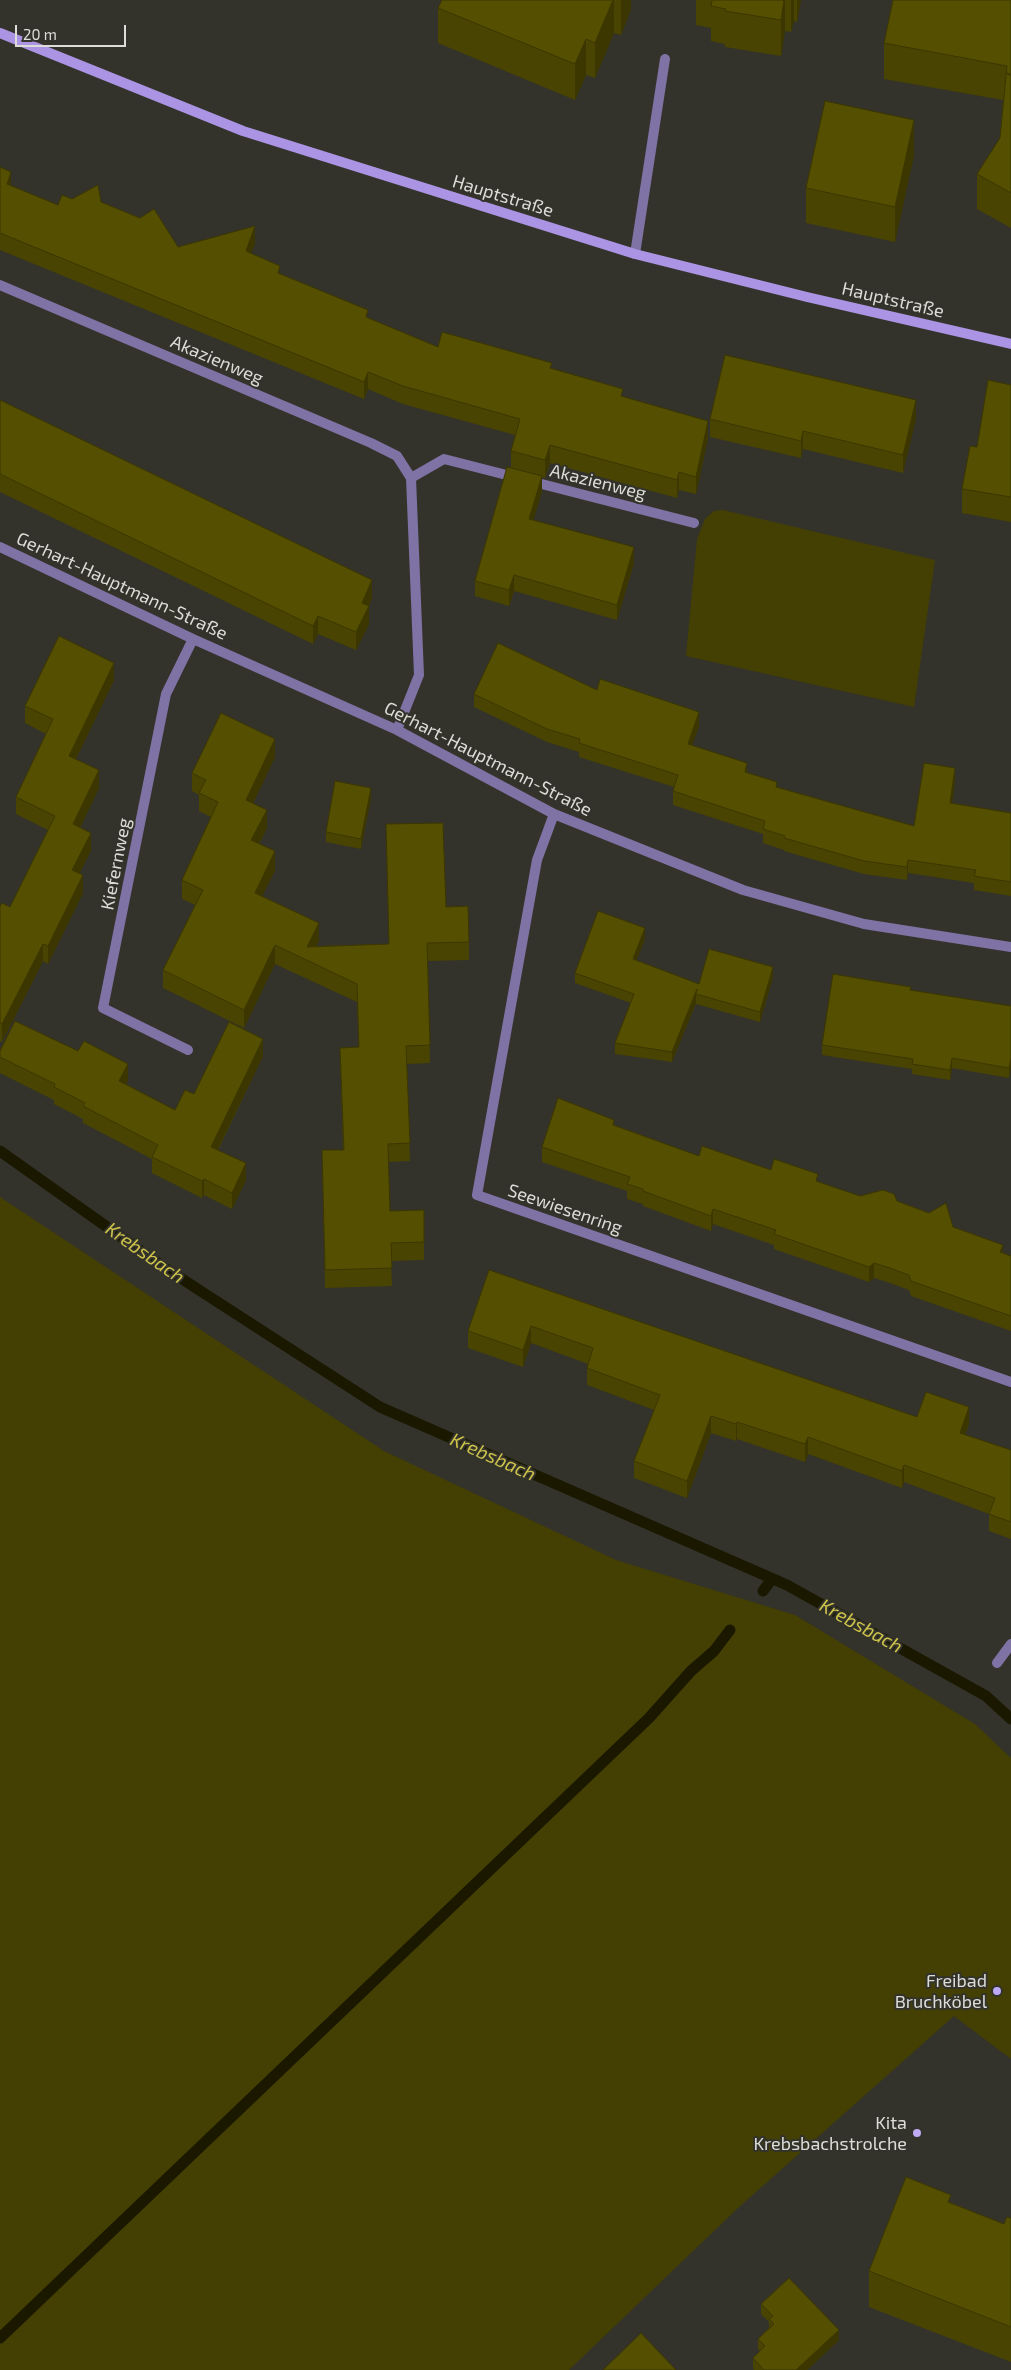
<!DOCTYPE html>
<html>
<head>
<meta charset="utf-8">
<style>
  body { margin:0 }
  #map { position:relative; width:1011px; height:2370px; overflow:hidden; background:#33332b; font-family:"Exo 2",sans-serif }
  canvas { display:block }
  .scale { position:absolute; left:15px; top:25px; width:111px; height:22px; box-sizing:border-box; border:2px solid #ddddd8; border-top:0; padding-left:6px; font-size:15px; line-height:18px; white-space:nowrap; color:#ddddd8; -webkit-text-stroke:4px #33332b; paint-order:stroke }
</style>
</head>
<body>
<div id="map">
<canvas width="1011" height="2370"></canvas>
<div class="scale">20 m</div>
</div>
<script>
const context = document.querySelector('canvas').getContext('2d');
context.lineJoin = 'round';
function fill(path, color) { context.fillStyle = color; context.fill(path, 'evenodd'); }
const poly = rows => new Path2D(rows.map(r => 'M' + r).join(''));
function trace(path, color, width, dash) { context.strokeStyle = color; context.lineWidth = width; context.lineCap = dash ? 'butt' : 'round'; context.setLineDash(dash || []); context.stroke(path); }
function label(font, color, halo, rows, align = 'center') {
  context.font = font + ' "Exo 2",sans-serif'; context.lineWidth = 4; context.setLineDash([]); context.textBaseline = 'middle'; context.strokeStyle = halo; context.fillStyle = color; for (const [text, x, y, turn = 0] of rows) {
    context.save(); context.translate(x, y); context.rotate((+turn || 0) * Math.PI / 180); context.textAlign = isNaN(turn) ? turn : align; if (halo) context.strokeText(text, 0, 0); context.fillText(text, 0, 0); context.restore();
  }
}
fill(poly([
  [723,510,935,560,914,707,686,656,697,539,705,519,714,511],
  [0,1197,384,1451,616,1560,795,1615,975,1724,1011,1758,1011,2059,954,2016,738,2208,569,2370,0,2370]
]), '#443f03');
trace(poly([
  [0,1151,162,1266,380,1407,787,1585,986,1696,1011,1719],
  [763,1591,772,1579],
  [0,2338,649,1718,691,1671,714,1651,730,1630]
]), '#1b1800', 11);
trace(poly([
  [635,254,665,59],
  [997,1663,1011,1644]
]), '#7f72a4', 10);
trace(poly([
  [0,285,371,443,397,456,411,478,419,675,397,730],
  [411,478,444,459,694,523],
  [0,547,193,639,397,730,554,814,743,890,864,924,1011,947],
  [554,814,537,860,477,1195,1011,1382],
  [188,1050,103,1008,166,694,193,639]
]), '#7f72a4', 10);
trace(poly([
  [0,33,243,131,635,254,807,297,1011,344]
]), '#ab94e4', 10);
fill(poly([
  [442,0,631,0,631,9,621,35,614,33,595,78,586,75,575,100,438,43,438,8],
  [696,0,801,0,797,22,794,21,791,32,785,31,781,56,725,47,725,44,711,41,711,28,696,25],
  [1011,0,1011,228,977,209,977,174,1000,138,1003,100,884,79,884,43],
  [914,155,895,242,806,223,806,188],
  [0,167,11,186,58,205,72,199,101,202,178,247,255,243,251,253,280,274,368,318,438,347,552,369,623,397,708,438,696,494,679,490,677,498,550,463,545,478,542,477,542,491,533,520,634,563,617,620,514,591,509,606,475,596,475,581,511,468,511,451,515,435,403,404,368,389,364,399,0,250],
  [1011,385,1011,522,962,513,962,489,977,447],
  [0,400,372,598,369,606,369,624,356,650,318,634,313,644,0,492],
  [916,418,903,473,803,449,801,458,710,437,710,419],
  [114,680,76,759,99,788,80,828,91,850,79,874,83,893,48,964,43,961,2,1042,0,1041,0,906,10,907,48,830,16,814,16,797,46,734,25,723,25,706],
  [597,690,699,726,692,745,777,787,914,826,955,782,952,803,1011,813,1011,896,974,890,974,883,908,873,907,880,864,874,784,851,784,850,763,843,763,834,673,805,673,791,674,787,579,757,579,752,547,742,474,707,474,694],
  [275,757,253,803,267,828,259,844,275,870,262,896,319,941,316,946,389,944,386,824,446,907,469,942,469,960,428,961,430,1063,407,1064,410,1161,388,1162,390,1211,424,1210,424,1260,391,1261,392,1286,325,1288,322,1150,343,1150,340,1048,359,1047,357,1002,275,964,244,1028,163,988,163,970,195,905,182,899,182,880,211,817,199,811,199,795,192,791,192,773],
  [371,798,361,849,326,842,326,832],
  [645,939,636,961,699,984,773,977,760,1022,696,1004,696,1003,672,1062,615,1054,615,1043,631,1003,575,983,575,973],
  [911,990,1011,1006,1009,1078,952,1068,950,1080,912,1074,912,1069,822,1055,822,1045],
  [0,1051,128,1080,126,1084,175,1110,194,1094,263,1056,218,1150,246,1180,232,1209,204,1195,202,1198,152,1173,152,1159,83,1123,83,1119,54,1104,54,1100,0,1073],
  [614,1125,699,1156,771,1170,818,1182,860,1196,897,1201,953,1227,1003,1253,1011,1256,1011,1331,911,1296,909,1290,890,1283,874,1278,869,1282,774,1249,774,1245,713,1224,711,1231,643,1206,643,1204,627,1199,627,1191,542,1162,542,1147],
  [489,1270,917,1417,969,1424,965,1435,1011,1450,1011,1539,989,1531,989,1514,904,1482,902,1488,808,1454,805,1462,737,1439,736,1441,711,1433,687,1498,634,1478,634,1461,654,1410,587,1385,587,1368,588,1364,531,1343,523,1367,468,1348,468,1331],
  [951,2203,1004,2224,1011,2218,1011,2362,869,2307,869,2271],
  [761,2304,839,2340,807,2370,754,2370,753,2368,753,2358,760,2351,758,2349,758,2339,769,2328,769,2322,761,2314]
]), '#494401');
fill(poly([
  [613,0,614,0,614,33,595,78,595,43],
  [621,0,631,0,631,9,621,35],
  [784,0,785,0,785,31,781,56,781,20],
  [791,0,794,0,794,21,791,32],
  [797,0,801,0,797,22],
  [586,39,586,75,575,100,575,64],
  [914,120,914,155,895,242,895,207],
  [11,172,11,189,7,184],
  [255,226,255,243,246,268,246,251],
  [368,372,368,389,364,399,364,382],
  [916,400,916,418,903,473,903,455],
  [708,421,708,438,696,494,696,477],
  [803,431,803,449,801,458,801,441],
  [550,445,550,463,545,478,545,460],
  [679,472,679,490,677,498,677,480],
  [542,476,542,491,529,535,529,519],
  [634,547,634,563,617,620,617,605],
  [514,575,514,591,509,606,509,590],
  [372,580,372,598,362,620,362,603],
  [369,606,369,624,356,650,356,632],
  [318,616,318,634,313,644,313,626],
  [114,663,114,680,69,773,69,756],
  [699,712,699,726,688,757,688,744],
  [275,739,275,757,246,818,246,800],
  [747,763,747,777,745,772],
  [955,768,955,782,950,816,950,803],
  [99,770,99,788,73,842,73,824],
  [371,788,371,798,361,849,361,839],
  [267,810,267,828,251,858,251,840],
  [91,833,91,850,72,888,72,870],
  [275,851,275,870,255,911,255,893],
  [908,860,908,873,907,880,907,867],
  [83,875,83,893,48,964,48,946],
  [319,923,319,941,309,961,307,947],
  [645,928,645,939,633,969,633,959],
  [43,944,43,961,2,1042,2,1024],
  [275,945,275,964,244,1028,244,1010],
  [773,967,773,977,760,1022,760,1012],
  [697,989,696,994,696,1003,672,1062,672,1052],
  [263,1039,263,1056,211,1163,211,1147],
  [952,1058,952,1068,950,1080,950,1070],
  [1011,1058,1011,1068,1009,1078,1009,1068],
  [128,1064,128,1080,119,1097,119,1081],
  [246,1163,246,1180,232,1209,232,1193],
  [204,1179,204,1195,202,1198,202,1181],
  [713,1209,713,1224,711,1231,711,1216],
  [1003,1245,1003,1260,1000,1252],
  [874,1263,874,1278,869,1282,869,1267],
  [531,1326,531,1343,523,1367,523,1350],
  [969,1407,969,1424,960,1450,960,1433],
  [711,1416,711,1433,687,1498,687,1481],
  [737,1422,737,1439,736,1441,736,1424],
  [808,1437,808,1454,805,1462,805,1444],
  [904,1465,904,1482,902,1488,902,1471],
  [839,2330,839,2340,807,2370,796,2370]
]), '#3c3701');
const building = poly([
  [442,0,613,0,595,43,586,39,575,64,438,8,442,0],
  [712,0,784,0,781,20,725,11,726,9,711,6,712,0],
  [893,0,1011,0,1011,74,1006,73,1011,76,1011,193,977,174,1000,138,1007,66,884,43,893,0],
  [825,101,914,120,895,207,806,188,825,101],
  [0,167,11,172,7,184,58,205,62,195,72,199,98,185,101,202,140,218,154,209,178,247,255,226,246,251,280,266,278,273,368,310,366,317,438,347,442,332,552,363,550,368,623,389,621,396,708,421,696,477,679,472,677,480,550,445,545,460,511,451,520,419,403,386,368,372,364,382,0,233,0,167],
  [725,355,916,400,903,455,803,431,801,441,710,419,725,355],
  [988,380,1011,385,1011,497,962,489,970,446,977,447,988,380],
  [0,400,372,580,362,603,369,606,356,632,318,616,313,626,0,474,0,400],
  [507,467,542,476,529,519,634,547,617,605,514,575,509,590,475,581,507,467],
  [59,636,114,663,69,756,99,770,73,824,91,833,72,870,83,875,48,946,43,944,2,1024,0,1023,0,906,2,903,10,907,55,816,16,797,53,719,25,706,59,636],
  [498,643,597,690,600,679,699,712,688,744,747,763,745,772,777,782,776,787,914,826,924,763,955,768,950,803,1011,813,1011,882,974,876,976,870,908,860,907,867,864,861,784,838,785,836,763,829,765,821,673,791,678,775,579,743,580,739,547,729,474,694,498,643],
  [221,713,275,739,246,800,267,810,251,840,275,851,255,893,319,923,307,947,389,944,386,824,443,823,446,907,468,906,469,942,427,943,430,1045,406,1046,410,1143,388,1144,390,1211,424,1210,424,1242,391,1243,392,1268,325,1270,322,1150,344,1150,340,1048,359,1047,357,984,275,945,244,1010,163,970,203,890,182,880,218,802,199,793,206,780,192,773,221,713],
  [335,781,371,788,361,839,326,832,335,781],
  [598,911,645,928,633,959,699,984,709,949,773,967,760,1012,696,994,697,989,672,1052,615,1043,634,994,575,973,598,911],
  [833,974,911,987,910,990,1011,1006,1011,1058,1009,1068,952,1058,950,1070,912,1064,913,1059,822,1045,833,974],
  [15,1021,78,1051,84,1041,128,1064,119,1081,175,1110,185,1090,194,1094,229,1022,263,1039,211,1147,246,1163,232,1193,204,1179,202,1181,152,1157,158,1145,83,1106,85,1103,54,1087,55,1084,0,1057,0,1051,15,1021],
  [558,1098,614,1120,613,1125,699,1156,702,1146,771,1170,774,1159,818,1174,816,1181,860,1196,883,1190,894,1194,897,1201,929,1213,946,1203,953,1227,1003,1245,1000,1252,1011,1256,1011,1316,911,1281,909,1275,890,1268,874,1263,869,1267,774,1234,776,1230,713,1209,711,1216,643,1191,643,1189,627,1184,630,1177,542,1147,558,1098],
  [489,1270,917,1417,926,1392,969,1407,960,1433,1011,1450,1011,1522,989,1514,995,1498,904,1465,902,1471,808,1437,805,1444,737,1422,736,1424,711,1416,687,1481,634,1461,660,1395,587,1368,593,1348,531,1326,523,1350,468,1331,489,1270],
  [906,2177,951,2195,948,2202,1004,2224,1007,2217,1011,2218,1011,2327,869,2271,906,2177],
  [789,2278,839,2330,796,2370,764,2370,753,2358,765,2346,758,2339,774,2324,769,2319,773,2316,761,2304,789,2278],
  [641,2333,676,2370,603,2370,641,2333]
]);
fill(building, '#554f01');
trace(building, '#3c3701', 1);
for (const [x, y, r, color] of [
  [997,1991,5,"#bea9f5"],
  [917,2133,5,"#bea9f5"]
]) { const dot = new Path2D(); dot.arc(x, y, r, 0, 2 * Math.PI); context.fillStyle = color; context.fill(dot); trace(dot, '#33332b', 2); }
label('18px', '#ddddd8', '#33332b', [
  ["Hauptstraße",503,196,17],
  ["Hauptstraße",893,300,13],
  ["Akazienweg",217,360,23],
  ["Akazienweg",598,482,14],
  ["Gerhart-Hauptmann-Straße",122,586,25],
  ["Gerhart-Hauptmann-Straße",488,759,27],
  ["Kiefernweg",116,864,-79],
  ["Seewiesenring",565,1209,19]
]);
label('18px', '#ddddd8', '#33332b', [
  ["Freibad",987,1981],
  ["Bruchköbel",987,2002],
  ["Kita",907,2123],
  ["Krebsbachstrolche",907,2144]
], 'right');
label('italic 19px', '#cec34a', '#33332b', [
  ["Krebsbach",145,1253,35],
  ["Krebsbach",493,1457,24],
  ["Krebsbach",861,1626,29]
]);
</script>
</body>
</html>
